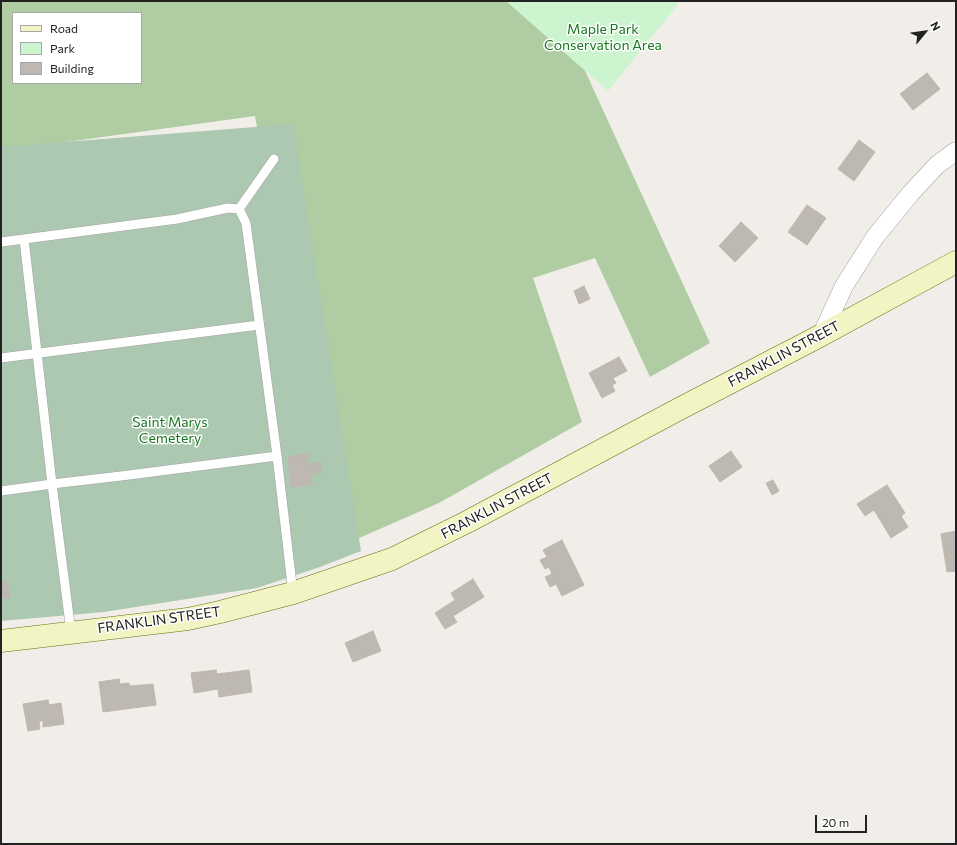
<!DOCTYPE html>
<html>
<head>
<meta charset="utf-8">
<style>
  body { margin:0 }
  #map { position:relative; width:957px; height:845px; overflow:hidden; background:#f1eee9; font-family:Commissioner,sans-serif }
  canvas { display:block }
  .frame { position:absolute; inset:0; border:2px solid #222; pointer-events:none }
  .legend { position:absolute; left:12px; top:12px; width:130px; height:72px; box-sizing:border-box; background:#fff; border:1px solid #a7a7a7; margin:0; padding:5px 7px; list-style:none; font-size:12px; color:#222 }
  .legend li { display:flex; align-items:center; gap:8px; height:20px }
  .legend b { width:20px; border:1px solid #a7a7a7 }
  .north { position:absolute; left:905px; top:12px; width:40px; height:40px; -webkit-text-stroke:3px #fff; paint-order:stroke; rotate:61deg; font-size:11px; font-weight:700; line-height:16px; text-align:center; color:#222 }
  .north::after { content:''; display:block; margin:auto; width:14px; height:18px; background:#222; clip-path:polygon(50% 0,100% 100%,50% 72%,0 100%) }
  .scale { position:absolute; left:815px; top:815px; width:52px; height:18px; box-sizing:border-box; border:2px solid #222; border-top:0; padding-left:5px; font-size:12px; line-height:14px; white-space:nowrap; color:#222; -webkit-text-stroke:3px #fff; paint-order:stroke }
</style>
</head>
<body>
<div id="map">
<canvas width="957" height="845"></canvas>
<div class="frame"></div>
<ul class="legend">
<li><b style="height:5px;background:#f2f4c4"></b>Road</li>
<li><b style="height:11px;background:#ccf5cf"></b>Park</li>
<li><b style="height:11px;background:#beb8b2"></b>Building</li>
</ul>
<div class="north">N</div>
<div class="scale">20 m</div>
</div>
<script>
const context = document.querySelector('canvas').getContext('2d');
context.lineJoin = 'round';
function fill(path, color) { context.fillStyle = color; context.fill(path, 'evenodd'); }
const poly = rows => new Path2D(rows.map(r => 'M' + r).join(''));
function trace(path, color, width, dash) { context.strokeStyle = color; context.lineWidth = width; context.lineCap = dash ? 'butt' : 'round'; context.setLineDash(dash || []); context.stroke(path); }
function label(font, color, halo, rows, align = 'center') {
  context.font = font + ' Commissioner,sans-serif'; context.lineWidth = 3; context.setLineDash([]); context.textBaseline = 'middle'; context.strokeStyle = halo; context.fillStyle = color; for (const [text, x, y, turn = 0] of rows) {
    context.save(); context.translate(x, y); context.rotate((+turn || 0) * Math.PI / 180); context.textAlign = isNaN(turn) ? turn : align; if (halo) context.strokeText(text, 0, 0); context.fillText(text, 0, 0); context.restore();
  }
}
fill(poly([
  [1,1,553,1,710,343,650,377,595,258,533,278,582,422,439,503,334,549,255,116,1,151],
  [13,13,141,13,141,83,13,83]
]), '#afcca2');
fill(poly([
  [293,124,361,551,320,567,257,588,104,612,1,621,1,147]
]), '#adc8b0');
fill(poly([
  [506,1,678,1,676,7,608,91]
]), '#ccf5cf');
const building = poly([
  [927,73,940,89,913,110,900,94,927,73],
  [859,140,875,152,854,181,838,169,859,140],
  [807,205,826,218,807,245,788,232,807,205],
  [741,222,758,238,735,262,719,246,741,222],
  [584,286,590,299,579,304,574,291,584,286],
  [619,357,627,371,613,378,616,383,612,385,615,391,602,398,589,373,619,357],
  [731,451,742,467,720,482,709,466,731,451],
  [307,454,308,464,321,462,322,472,310,473,312,484,291,487,288,457,307,454],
  [773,480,779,491,772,495,766,483,773,480],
  [887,485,905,513,901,516,908,527,891,538,874,510,865,516,857,504,887,485],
  [956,531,956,571,947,572,941,534,956,531],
  [562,540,584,585,562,596,556,584,550,587,545,577,552,574,549,567,545,569,540,560,547,557,543,550,562,540],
  [473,579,484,597,453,616,457,622,445,629,435,613,455,600,451,593,473,579],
  [7,582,10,597,1,598,1,583,7,582],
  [373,631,381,651,353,662,345,643,373,631],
  [216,670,217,674,249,670,252,692,219,697,218,689,194,693,191,673,216,670],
  [119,679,120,684,129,683,130,686,153,684,156,705,103,712,99,682,119,679],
  [48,700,49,705,61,703,64,724,43,727,43,721,39,721,40,729,28,731,23,704,48,700]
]);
fill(building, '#beb8b2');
trace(building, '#c1b6ad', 1);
const lane = poly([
  [239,209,274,159],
  [1,242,24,239],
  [1,358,259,325],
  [277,456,121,476,52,484,24,239,177,219,228,208,239,209,246,223,277,456,293,593],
  [1,491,52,484,71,632]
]);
const street = poly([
  [821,336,844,286,875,237,911,193,937,165,956,151]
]);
const secondary = poly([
  [1,641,188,619,220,612,293,593,392,559,467,522,681,408,816,338,956,262]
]);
trace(lane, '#a3a3a3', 10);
trace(street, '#a3a3a3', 19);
trace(secondary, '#677110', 23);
trace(lane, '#fff', 9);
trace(street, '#fff', 18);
trace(secondary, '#f2f4c4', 22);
label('14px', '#17781e', '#fff', [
  ["Maple Park",603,29],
  ["Conservation Area",603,45],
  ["Saint Marys",170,422],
  ["Cemetery",170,438]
]);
label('14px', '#222', '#fff', [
  ["FRANKLIN STREET",784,354,-28],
  ["FRANKLIN STREET",497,506,-28],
  ["FRANKLIN STREET",159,620,-8]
]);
</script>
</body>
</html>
